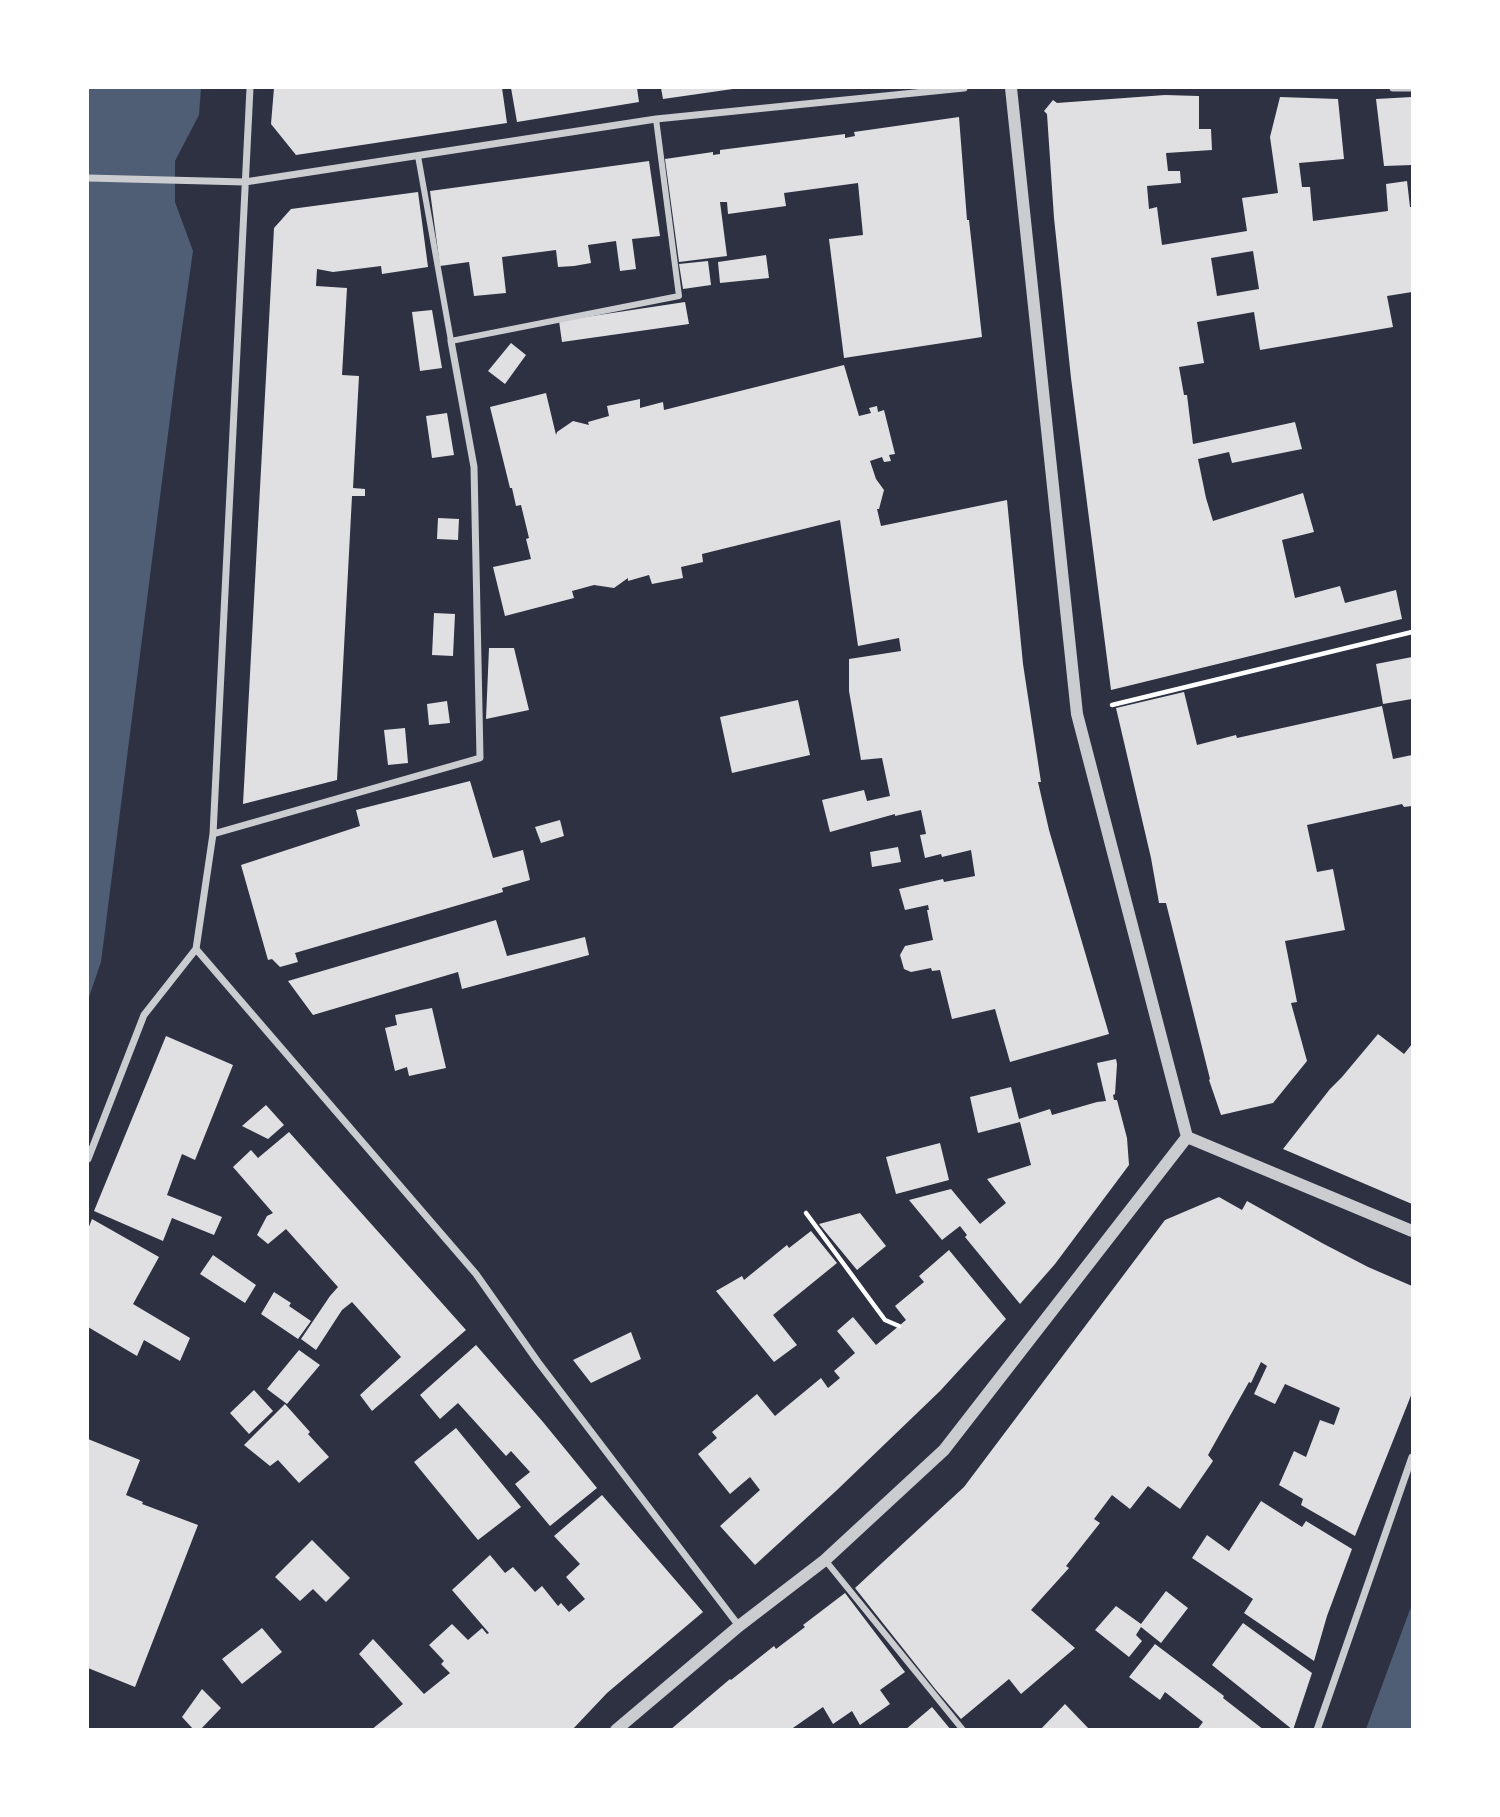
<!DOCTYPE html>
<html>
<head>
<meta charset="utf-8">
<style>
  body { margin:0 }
  #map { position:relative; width:1500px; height:1817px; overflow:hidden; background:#2d3142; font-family:"Asap Condensed",sans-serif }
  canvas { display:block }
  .frame { position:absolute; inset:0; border:89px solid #fff; pointer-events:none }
</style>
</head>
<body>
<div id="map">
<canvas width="1500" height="1817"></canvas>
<div class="frame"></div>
</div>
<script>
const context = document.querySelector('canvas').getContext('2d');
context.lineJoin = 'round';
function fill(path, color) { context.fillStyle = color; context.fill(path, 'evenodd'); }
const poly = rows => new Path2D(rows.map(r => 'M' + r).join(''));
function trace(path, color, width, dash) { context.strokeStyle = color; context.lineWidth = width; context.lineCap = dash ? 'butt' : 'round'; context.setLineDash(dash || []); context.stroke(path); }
fill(poly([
  [88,88,201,88,199,115,175,161,175,202,193,251,176,371,101,962,88,1000],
  [1412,1604,1412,1729,1366,1729]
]), '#4f5d75');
fill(poly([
  [274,88,502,88,507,123,296,155,271,124],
  [511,88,637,88,639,102,517,122],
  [661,88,733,88,733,89,663,99],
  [1165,95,1199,96,1199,129,1211,129,1212,150,1166,153,1168,171,1180,171,1181,183,1147,186,1149,209,1157,207,1162,245,1247,231,1242,198,1278,193,1270,137,1280,97,1338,99,1344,159,1299,163,1302,187,1310,187,1313,221,1388,211,1386,184,1407,181,1410,207,1412,207,1412,292,1387,296,1393,327,1260,350,1254,312,1197,322,1204,363,1179,367,1184,395,1187,395,1193,444,1295,422,1302,449,1232,463,1229,452,1198,459,1206,498,1213,521,1303,493,1314,532,1282,540,1295,598,1340,586,1345,603,1396,590,1402,619,1111,690,1071,378,1054,218,1047,114,1044,111,1053,100,1057,103],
  [1253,251,1259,289,1217,296,1211,258],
  [1412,97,1412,165,1384,166,1376,99],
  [959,117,967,220,969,220,982,337,844,358,829,239,863,235,858,183,784,193,786,206,728,214,727,202,720,202,727,256,679,262,665,159,713,152,713,155,720,154,720,150,845,134,845,138,855,136,854,132],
  [649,161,660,236,632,239,636,269,620,271,616,241,588,245,591,263,574,266,558,267,556,250,502,257,506,293,474,296,469,262,440,266,430,191],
  [418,192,428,267,382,274,381,266,333,272,317,269,316,286,347,288,342,375,359,376,353,488,365,489,365,496,352,496,337,780,243,804,274,228,291,209],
  [766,255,769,278,720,283,718,262],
  [708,261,711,285,683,289,679,264],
  [685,302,689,324,562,342,559,321],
  [432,310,442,368,420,371,412,312],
  [511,343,526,355,505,384,488,371],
  [844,365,859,416,871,413,869,408,877,406,878,412,884,410,895,454,889,455,891,461,884,462,882,457,870,461,876,479,884,490,879,509,877,509,881,526,1007,500,1023,664,1041,782,1038,782,1049,830,1109,1034,1010,1062,995,1009,952,1019,940,970,932,971,931,968,911,972,904,969,900,955,905,946,933,940,927,910,929,910,928,905,905,910,899,889,943,879,944,882,975,876,971,850,942,857,941,854,925,858,920,835,926,834,921,810,895,816,895,814,830,832,822,800,864,790,867,801,890,796,882,758,861,760,849,691,849,659,901,651,899,638,858,646,840,520,702,554,703,562,681,567,683,578,652,584,649,575,628,581,628,578,614,588,594,585,572,591,574,598,505,616,493,567,531,559,526,539,529,538,521,505,516,506,512,488,510,488,490,407,546,393,556,435,557,432,573,421,589,425,588,422,609,416,607,406,640,399,640,408,663,402,664,410],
  [447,413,454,455,432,458,426,416],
  [438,518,459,519,458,540,437,539],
  [434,613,455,614,453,656,432,655],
  [489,648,514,648,529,710,486,719],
  [1412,657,1412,699,1383,704,1376,664],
  [1184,692,1197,745,1236,735,1237,738,1382,706,1393,759,1412,755,1412,806,1404,807,1402,804,1307,825,1317,872,1333,869,1345,930,1285,941,1297,1002,1291,1003,1307,1061,1273,1103,1221,1115,1209,1080,1210,1079,1166,903,1159,903,1151,858,1116,708],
  [798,700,810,755,732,773,720,717],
  [447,701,450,723,429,725,427,704],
  [405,728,408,763,388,765,384,730],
  [470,781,493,858,523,850,530,880,502,888,503,892,295,953,298,962,280,967,272,959,268,960,241,865,360,826,356,810],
  [560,820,564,836,541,843,535,827],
  [898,847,901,862,872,867,870,852],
  [496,920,507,956,585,937,589,955,462,989,458,972,313,1015,288,981],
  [432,1008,446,1068,409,1076,407,1067,395,1071,385,1028,397,1025,395,1015],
  [1378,1034,1404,1054,1412,1044,1412,1204,1283,1149,1330,1089,1342,1077],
  [166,1036,233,1065,195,1160,182,1154,167,1195,222,1217,214,1235,172,1218,163,1241,94,1211],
  [1116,1059,1117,1064,1115,1094,1113,1095,1114,1100,1117,1100,1127,1138,1129,1165,1055,1264,1020,1304,965,1237,967,1235,960,1226,942,1240,909,1200,951,1189,980,1224,1006,1203,987,1179,1031,1165,1020,1122,978,1133,970,1097,1011,1087,1019,1119,1050,1109,1052,1115,1097,1102,1106,1101,1097,1063],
  [266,1105,284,1125,268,1139,242,1126],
  [289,1132,466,1330,372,1411,360,1395,401,1357,352,1302,342,1310,316,1350,301,1339,330,1296,338,1287,286,1229,268,1244,257,1235,267,1216,273,1213,233,1167,251,1150,258,1158],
  [940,1143,949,1180,896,1194,886,1157],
  [1219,1197,1242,1210,1247,1201,1322,1243,1368,1267,1412,1286,1412,1393,1355,1536,1301,1505,1303,1499,1279,1485,1294,1451,1306,1457,1320,1420,1334,1425,1340,1408,1285,1384,1275,1404,1254,1394,1267,1366,1261,1362,1251,1383,1249,1382,1208,1455,1213,1461,1180,1509,1148,1486,1130,1509,1112,1495,1094,1519,1100,1523,1066,1566,1069,1568,1031,1610,1075,1648,1021,1694,1009,1679,961,1719,936,1690,855,1588,964,1487,1165,1220],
  [860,1213,886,1246,857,1270,819,1224],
  [92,1219,159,1257,133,1304,190,1338,180,1361,144,1340,137,1356,88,1327,88,1229],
  [811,1231,837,1263,773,1315,797,1345,774,1362,716,1291,742,1276,744,1280,787,1245,789,1248],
  [949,1250,1006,1319,940,1391,837,1490,755,1565,720,1526,760,1490,750,1477,730,1494,698,1454,717,1438,712,1432,757,1394,775,1416,821,1378,828,1388,840,1378,834,1371,855,1353,837,1331,853,1317,876,1345,906,1320,895,1306,924,1282,919,1276],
  [213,1255,256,1285,245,1303,200,1274],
  [274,1292,291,1303,289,1306,311,1321,298,1339,261,1314],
  [631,1332,641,1359,591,1383,573,1360],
  [476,1345,543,1422,597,1488,550,1526,515,1484,530,1472,511,1451,506,1456,458,1403,440,1419,420,1395],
  [299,1350,320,1365,287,1404,267,1389],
  [254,1390,273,1411,249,1434,230,1413],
  [285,1404,310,1432,308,1434,329,1457,299,1483,278,1460,270,1466,244,1445],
  [456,1428,521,1507,478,1540,414,1462],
  [88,1439,140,1460,126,1495,143,1502,142,1504,198,1525,135,1687,88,1668],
  [602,1495,703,1612,607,1693,572,1730,371,1730,403,1704,359,1654,373,1639,424,1694,450,1673,441,1664,444,1661,429,1645,452,1624,468,1640,482,1628,487,1634,489,1633,452,1590,490,1555,505,1573,513,1567,535,1592,542,1586,558,1606,561,1603,569,1612,585,1599,566,1577,580,1564,554,1536],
  [1261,1501,1302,1527,1306,1521,1352,1549,1327,1616,1314,1661,1244,1613,1253,1599,1192,1558,1207,1535,1229,1551],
  [312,1540,350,1578,326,1602,313,1589,300,1601,275,1577],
  [1166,1591,1188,1608,1161,1643,1141,1627,1136,1635,1142,1641,1129,1657,1095,1630,1116,1606,1141,1624],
  [845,1593,905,1672,880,1690,890,1704,860,1725,852,1711,833,1724,823,1707,790,1730,670,1730,730,1679,731,1680,774,1646,776,1649,805,1627,803,1625],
  [1243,1623,1312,1673,1293,1730,1212,1665],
  [262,1628,282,1652,242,1684,222,1659],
  [1155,1644,1224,1696,1223,1698,1264,1730,1197,1730,1203,1722,1165,1692,1160,1700,1129,1677],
  [202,1689,221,1708,200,1730,194,1730,182,1717],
  [1065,1704,1090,1730,1040,1730],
  [932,1707,951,1730,905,1730]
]), '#e0e0e3');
trace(poly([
  [1112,705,1412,632],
  [806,1213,885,1320,899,1326]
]), '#fff', 4.5);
trace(poly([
  [418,156,451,341,679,296,656,119],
  [825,1560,963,1730]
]), '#caccd0', 6);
trace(poly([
  [1393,88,1412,88],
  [88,178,245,182,656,119,964,88],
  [213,834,480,758,474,467,451,341],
  [196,949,476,1274,538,1362,739,1626],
  [88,1159,144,1015,196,949,213,834,250,88],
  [1317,1730,1412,1457]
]), '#caccd0', 7);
trace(poly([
  [1011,88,1077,714,1187,1137],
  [1187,1137,1412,1231],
  [616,1730,739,1626,825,1560,944,1450,1187,1137]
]), '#caccd0', 12);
</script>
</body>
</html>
